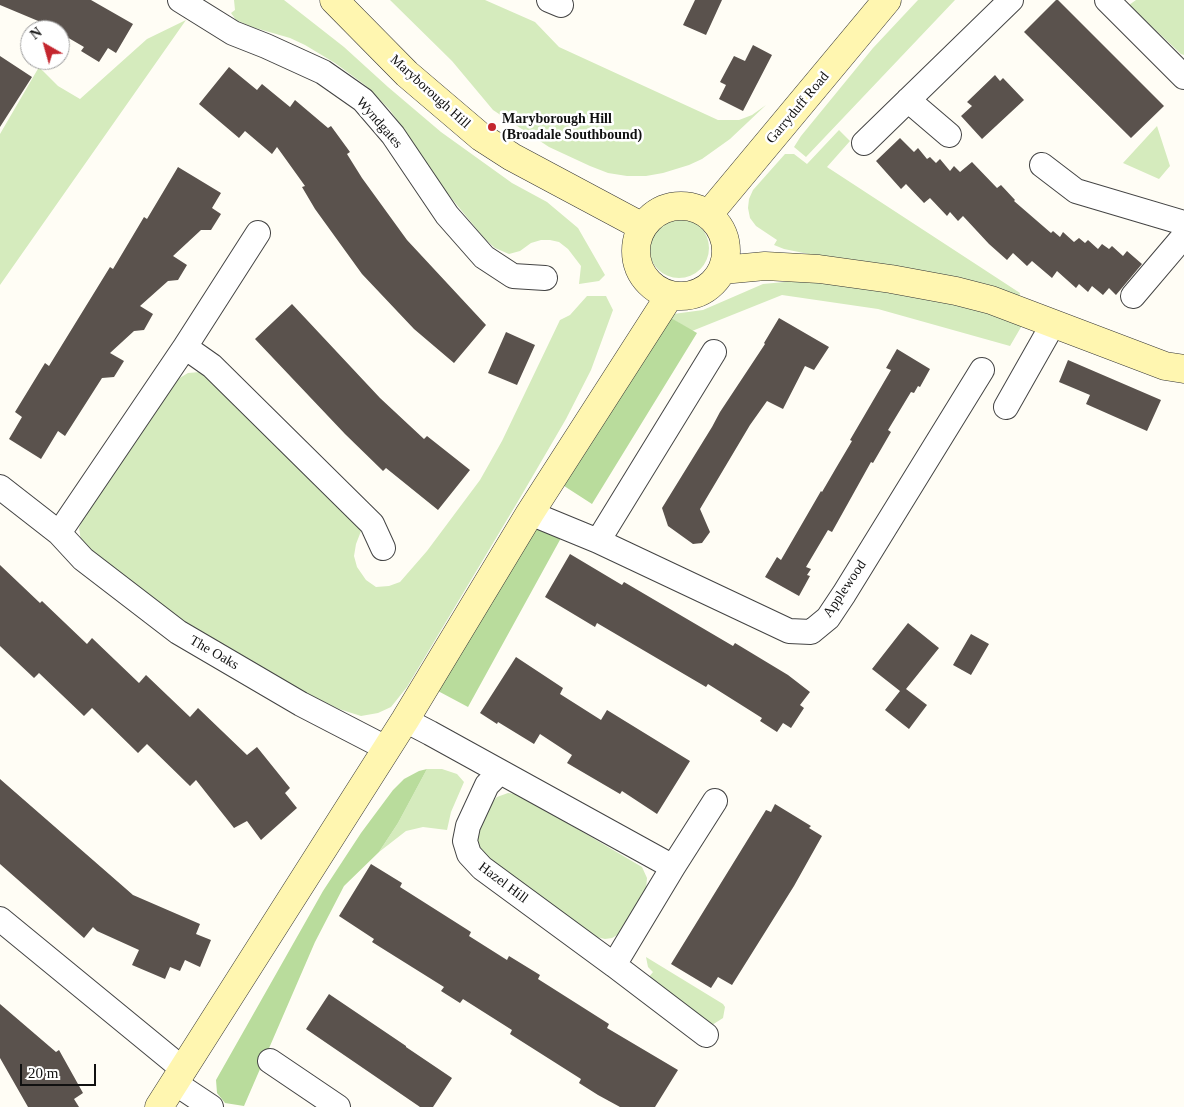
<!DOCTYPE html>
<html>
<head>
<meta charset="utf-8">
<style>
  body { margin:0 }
  #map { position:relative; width:1184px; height:1107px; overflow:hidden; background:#fffdf5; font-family:"Times New Roman",serif }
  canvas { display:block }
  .north { position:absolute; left:20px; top:20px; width:50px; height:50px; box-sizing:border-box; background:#fff; border:1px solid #a0a0a0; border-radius:50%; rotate:322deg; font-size:14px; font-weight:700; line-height:20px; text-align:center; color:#111 }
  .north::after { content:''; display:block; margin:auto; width:18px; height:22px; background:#c4262e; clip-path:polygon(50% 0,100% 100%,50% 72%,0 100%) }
  .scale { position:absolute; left:20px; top:1064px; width:76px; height:22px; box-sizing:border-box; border:2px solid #111; border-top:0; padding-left:6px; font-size:15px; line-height:18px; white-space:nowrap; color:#111; -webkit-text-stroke:4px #fff; paint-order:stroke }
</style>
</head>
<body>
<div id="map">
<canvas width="1184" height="1107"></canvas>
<div class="north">N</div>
<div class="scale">20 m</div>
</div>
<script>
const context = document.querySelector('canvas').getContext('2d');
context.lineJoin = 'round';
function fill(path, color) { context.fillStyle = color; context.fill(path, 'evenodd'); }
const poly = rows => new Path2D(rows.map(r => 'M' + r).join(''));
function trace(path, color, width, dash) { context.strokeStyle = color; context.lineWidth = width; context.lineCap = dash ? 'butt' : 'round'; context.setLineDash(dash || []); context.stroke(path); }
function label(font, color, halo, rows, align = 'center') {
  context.font = font + ' "Times New Roman",serif'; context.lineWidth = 5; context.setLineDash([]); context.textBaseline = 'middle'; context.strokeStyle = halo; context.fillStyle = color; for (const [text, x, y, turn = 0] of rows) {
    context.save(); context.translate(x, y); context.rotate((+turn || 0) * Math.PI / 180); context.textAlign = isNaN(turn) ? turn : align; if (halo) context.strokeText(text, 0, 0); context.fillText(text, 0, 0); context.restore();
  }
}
fill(poly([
  [234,0,284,0,344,47,388,87,441,132,512,183,547,202,578,228,605,275,599,281,579,284,581,266,568,249,559,242,550,240,541,240,531,243,520,251,509,254,495,248,484,238,434,177,403,128,389,109,365,85,335,63,305,45,290,38,252,27,236,20,231,13,235,10],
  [390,0,485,0,535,22,559,47,718,120,739,120,752,115,766,105,730,139,702,159,689,165,663,173,646,176,627,176,608,173,590,166,549,147,493,110,452,61],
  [918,0,955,0,806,157,794,147,801,136,873,48],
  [1136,0,1184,0,1184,55,1181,54,1129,5],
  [186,20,0,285,0,134,39,67,58,86,80,99,147,39],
  [1157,126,1170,166,1159,179,1123,163],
  [839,130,850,141,827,167,1020,293,1019,297,784,249,774,245,777,240,756,226,750,218,748,208,749,199,753,190,785,154,794,154,807,164],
  '649 248a30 30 0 1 1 60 0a30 30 0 1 1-60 0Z',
  [795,281,828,281,931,296,1024,322,1010,346,878,309,782,295,692,331,666,315,703,310,763,284],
  [587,296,606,296,613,310,591,370,566,419,517,503,407,687,391,707,378,713,361,716,339,709,287,684,173,614,91,553,81,541,79,528,83,519,178,379,188,373,200,372,211,379,292,462,363,526,356,544,354,556,357,567,366,580,376,587,389,586,400,582,427,551,480,480,502,441,560,320,570,315],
  [427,769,442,769,457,774,464,782,451,812,447,830,423,827,406,831,379,852,398,823],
  [508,793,518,794,642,867,647,878,646,889,619,934,612,938,605,939,592,936,491,861,480,850,477,844,477,836,489,806,497,797],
  [646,957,723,1004,725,1007,723,1018,712,1025,649,977,653,972,648,967]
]), '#d5ebbd');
fill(poly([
  [666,315,697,333,592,504,561,484],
  [532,521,561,538,468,707,438,691],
  [427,769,398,823,379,852,344,886,315,942,244,1106,225,1103,217,1093,216,1080,323,891,361,833,393,790,404,779,419,771]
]), '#b9dc9c');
fill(poly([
  [0,0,91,0,133,24,116,53,108,48,99,62,81,51,84,47,60,33,60,30,55,30,43,23,0,5],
  [695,0,722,0,706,35,683,25],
  [1056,0,1058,0,1164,106,1131,138,1024,32],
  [753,45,772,55,743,111,719,99,726,85,720,82,734,56,745,61],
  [0,56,32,77,0,127],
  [229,67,257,90,262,84,290,107,295,100,328,128,331,126,350,152,347,154,362,178,407,240,486,325,454,363,414,329,362,274,315,209,302,187,305,186,277,147,272,154,245,131,239,138,199,104],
  [995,75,1000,81,1003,78,1024,100,982,139,961,116,972,106,967,102],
  [900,138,914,152,918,148,927,159,930,157,936,163,940,159,950,171,954,166,960,172,972,162,997,188,1001,185,1015,200,1014,201,1051,233,1053,231,1060,237,1063,232,1074,242,1079,238,1085,243,1088,240,1098,249,1102,244,1109,249,1112,246,1123,256,1127,251,1142,264,1116,295,1109,288,1103,295,1092,286,1088,292,1079,284,1076,288,1057,271,1052,278,1032,261,1027,266,1013,253,1007,260,989,244,963,216,958,221,950,212,947,216,930,198,924,203,906,184,901,189,876,161],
  [178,167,221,193,212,208,221,214,211,230,201,230,173,256,187,265,178,280,168,281,140,306,153,314,144,330,134,331,110,353,124,361,114,377,102,378,65,436,58,431,41,459,9,439,22,417,15,412,45,363,49,366,110,267,113,269,144,217,147,219],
  [292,304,380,398,424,439,427,436,470,470,438,510,386,468,383,471,345,434,255,339],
  [779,318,829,347,814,370,805,366,783,409,767,401,750,425,700,509,710,532,702,543,693,544,668,526,662,508,712,427,720,412,765,344,764,343],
  [506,332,535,345,517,385,488,373],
  [897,349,930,369,920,387,918,386,914,393,911,392,888,430,891,432,873,463,871,462,832,532,828,530,806,567,811,569,807,575,810,576,799,596,765,577,777,557,781,560,821,491,822,492,836,468,852,441,850,440,891,370,886,368],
  [1068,360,1161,400,1147,431,1086,404,1090,395,1059,382],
  [570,554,622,585,624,582,733,646,735,643,788,675,810,692,800,705,804,708,791,728,783,723,777,732,760,721,762,718,708,684,706,687,597,623,595,627,545,597],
  [0,565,40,603,42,601,87,644,92,638,139,683,146,675,190,717,198,708,247,755,257,747,290,788,285,793,297,808,261,840,247,821,234,828,196,780,190,786,147,744,138,753,92,708,84,716,39,673,34,678,0,646],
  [908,623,939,648,906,689,927,705,909,729,885,710,900,691,872,669],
  [971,634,989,644,971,675,953,665],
  [516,657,563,688,560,694,601,720,607,710,690,761,657,814,622,791,620,794,567,763,572,755,540,734,534,744,498,722,497,724,480,713],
  [0,779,133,895,200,924,196,934,211,940,200,967,185,960,180,971,170,967,165,979,132,965,139,950,97,931,93,927,84,938,0,864],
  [775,804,811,826,809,828,822,836,794,886,732,985,718,977,711,988,671,964,766,810,771,812],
  [371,864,402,883,400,887,471,932,469,936,507,960,509,956,540,975,538,979,609,1024,607,1028,678,1070,655,1107,620,1107,598,1095,579,1083,581,1079,510,1034,512,1030,463,999,460,1003,441,991,444,987,372,942,374,939,339,916],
  [329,994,406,1046,406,1047,452,1078,433,1107,420,1107,306,1029],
  [0,1004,56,1052,59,1050,83,1093,74,1099,79,1107,28,1107,0,1058]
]), '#5a524d');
const street = poly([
  [180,0,233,33,266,46,323,72,363,100,393,135,447,215,484,257,513,276,545,278],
  [549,0,561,5],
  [1107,0,1184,77],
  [908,100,949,135],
  [864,143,1011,0],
  [1042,165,1076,191,1184,223],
  [1133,296,1184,236],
  [185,347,212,366,372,524,383,548],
  [1006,407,1053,324],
  [0,487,59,533,83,559,178,632,301,704,386,748],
  [530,513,598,541,789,631,811,632,828,618,844,594,982,370],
  [59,533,185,347,258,233],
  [598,541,714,352],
  [405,720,430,733,673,867,614,965,482,868,469,854,465,841,468,826,487,785,500,772],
  [673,867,715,801],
  [0,919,184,1070],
  [614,965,706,1035],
  [270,1061,338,1107],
  [175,1083,211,1107]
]);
const secondary = poly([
  [334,0,407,74,481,137,512,157,643,227],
  '636 251a45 45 0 1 1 90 0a45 45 0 1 1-90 0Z',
  [708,215,887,0],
  [722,270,765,266,819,269,891,279,956,291,991,300,1165,366,1184,369],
  [159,1107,405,720,530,513,670,295]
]);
trace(street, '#444', 26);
trace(secondary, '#333', 29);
trace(street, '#fff', 24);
trace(secondary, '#fff6b0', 28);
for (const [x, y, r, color] of [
  [492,127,5,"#c4262e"]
]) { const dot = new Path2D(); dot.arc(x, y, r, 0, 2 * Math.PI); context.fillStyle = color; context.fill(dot); trace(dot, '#fff', 2); }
label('14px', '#111', '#fff', [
  ["Maryborough Hill",430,92,42],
  ["Garryduff Road",798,108,-50],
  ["Wyndgates",379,123,49],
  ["Applewood",845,589,-56],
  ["The Oaks",214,653,30],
  ["Hazel Hill",503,883,37]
]);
label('bold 14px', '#111', '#fff', [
  ["Maryborough Hill",502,119],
  ["(Broadale Southbound)",502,135]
], 'left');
</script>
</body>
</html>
